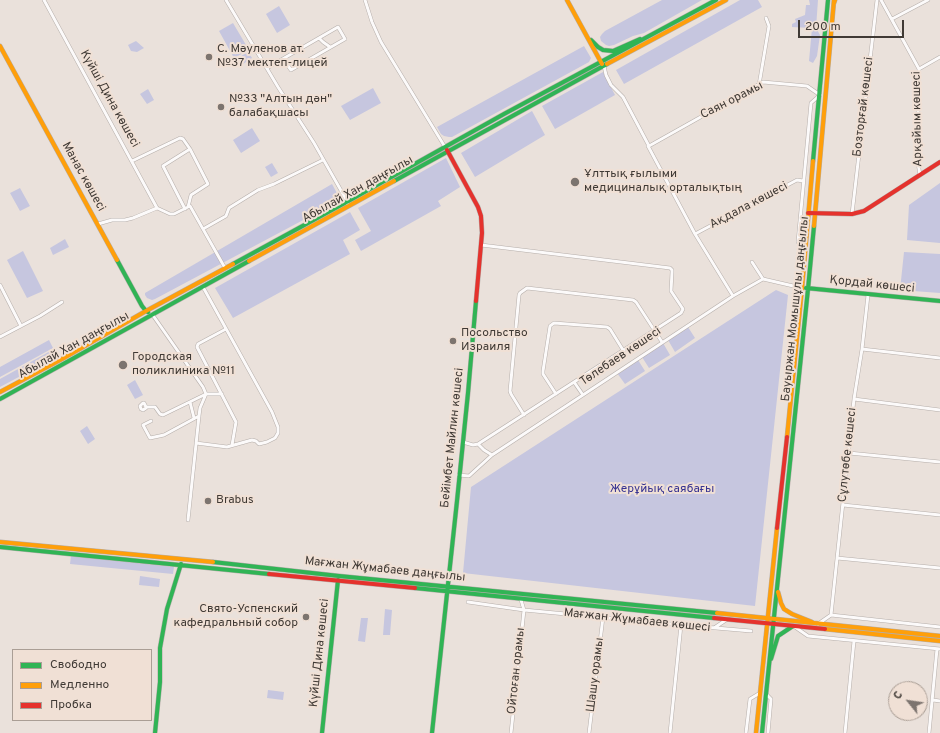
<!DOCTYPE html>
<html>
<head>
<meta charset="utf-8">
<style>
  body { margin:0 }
  #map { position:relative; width:940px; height:733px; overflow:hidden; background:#eae1db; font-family:Overpass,sans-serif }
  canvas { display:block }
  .legend { position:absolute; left:12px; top:649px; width:140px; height:72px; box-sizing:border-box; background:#f0e0d5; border:1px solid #aa9e95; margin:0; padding:5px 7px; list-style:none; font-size:12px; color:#403a35 }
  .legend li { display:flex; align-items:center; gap:8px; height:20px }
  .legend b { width:20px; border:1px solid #aa9e95 }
  .north { position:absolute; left:888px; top:681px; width:40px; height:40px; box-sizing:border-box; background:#f0e0d5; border:1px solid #aa9e95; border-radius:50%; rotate:300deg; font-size:11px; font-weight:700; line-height:16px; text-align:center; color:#403a35 }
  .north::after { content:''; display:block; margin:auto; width:14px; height:18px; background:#7c746f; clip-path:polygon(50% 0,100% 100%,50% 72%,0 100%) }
  .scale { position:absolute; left:798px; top:20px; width:106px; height:18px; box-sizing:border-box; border:2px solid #403a35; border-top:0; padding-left:5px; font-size:12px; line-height:14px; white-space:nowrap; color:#403a35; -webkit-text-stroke:3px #f0e0d5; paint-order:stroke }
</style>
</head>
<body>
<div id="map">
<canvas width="940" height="733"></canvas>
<ul class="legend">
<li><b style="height:5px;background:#30b455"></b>Свободно</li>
<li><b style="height:5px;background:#ff9f0a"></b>Медленно</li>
<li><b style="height:5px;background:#e5322d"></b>Пробка</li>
</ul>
<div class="north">С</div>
<div class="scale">200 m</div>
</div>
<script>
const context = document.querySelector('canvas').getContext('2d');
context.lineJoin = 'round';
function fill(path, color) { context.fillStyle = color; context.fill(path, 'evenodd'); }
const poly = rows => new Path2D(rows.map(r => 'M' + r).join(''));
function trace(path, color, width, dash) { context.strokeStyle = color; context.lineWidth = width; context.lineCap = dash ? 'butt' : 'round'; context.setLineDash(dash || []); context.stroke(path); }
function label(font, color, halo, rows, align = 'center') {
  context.font = font + ' Overpass,sans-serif'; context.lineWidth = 4; context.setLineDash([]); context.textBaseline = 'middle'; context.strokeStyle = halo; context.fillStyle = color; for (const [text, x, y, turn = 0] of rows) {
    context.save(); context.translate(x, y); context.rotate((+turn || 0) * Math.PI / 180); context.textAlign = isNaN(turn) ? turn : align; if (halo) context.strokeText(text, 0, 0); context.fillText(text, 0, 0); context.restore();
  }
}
fill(poly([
  [662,0,702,0,644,33,633,36,614,45,609,46,606,45,601,41,600,37,602,34,605,31],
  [740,0,758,0,762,7,624,84,616,70],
  [809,0,818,0,816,28,820,35,817,56,813,63,809,61,812,28,792,27,792,24,796,22,795,19,805,15,806,5,810,5],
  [279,6,290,25,277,33,266,14],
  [233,23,249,50,234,58,219,31],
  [136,41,144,48,137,52,131,51,128,45],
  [584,46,591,58,589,62,452,137,449,137,444,136,441,134,437,127],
  [248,52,252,58,240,66,236,59],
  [603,72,615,95,555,129,542,106],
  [373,88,381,103,350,120,341,106],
  [148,89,154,100,147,104,140,94],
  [532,111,545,135,475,177,461,153],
  [252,128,260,141,241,153,233,140],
  [446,158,460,187,438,201,441,206,361,251,355,240,371,231,358,208],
  [272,163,278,173,271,177,265,167],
  [940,183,940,243,907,240,909,205],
  [332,184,339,197,339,199,337,202,155,299,152,300,147,298,145,295,145,293],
  [20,188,30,206,20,211,10,193],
  [350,212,360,230,343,240,350,254,233,318,215,288],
  [65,239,69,247,53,255,50,248],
  [23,251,43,291,27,298,7,260],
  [904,252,940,254,940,293,900,290],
  [776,290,788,295,755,606,463,573,471,487],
  [688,327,695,338,675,352,668,340],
  [49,340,53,348,0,377,0,367],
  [663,343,670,355,649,368,642,357],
  [54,349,58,356,0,387,0,379],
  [638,360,645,371,625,384,617,373],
  [135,380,143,395,135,399,127,385],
  [87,426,95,439,88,444,80,431],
  [71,556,174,567,173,574,70,564],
  [140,576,160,579,159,587,139,585],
  [385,609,392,610,390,635,383,635],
  [361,618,368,618,365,642,358,641],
  [268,690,284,692,283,700,267,698]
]), '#c6c6df');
const street = poly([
  [44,0,157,208],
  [226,0,278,87,314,143,347,201,347,203],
  [365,0,372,22,381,42,445,147],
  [881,0,919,69,917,157,920,175],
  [892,19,928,0],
  [319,38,323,42,330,47],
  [604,66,606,75,611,85,623,97,649,146,763,82,807,86,820,95,811,103,798,242,805,250],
  [267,68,338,27,345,39,291,70,283,59],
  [919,69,940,57],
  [759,85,769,26,766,18],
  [648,146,695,234,733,296],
  [132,161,180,138,183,139,190,149],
  [157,208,170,214,174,214,190,206,225,268],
  [185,209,163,166,190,149,208,184,191,195,188,207],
  [852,214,877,0],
  [98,224,112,220,125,220,133,218,157,208],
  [203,229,226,216,229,208,258,190,274,184,323,160],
  [695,234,797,180,803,181],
  [752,262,763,279],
  [0,285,21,326],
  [152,314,203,387,206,394,200,408,199,416,188,520],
  [226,329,198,344,197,347,236,422,232,445],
  [0,337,40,316,62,302],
  [862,349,940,358],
  [574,382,583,395],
  [556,394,543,374,543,371,550,326,554,323,607,327,610,329,623,350],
  [854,399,940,410],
  [190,402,194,418],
  [146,407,144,403,143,403,140,406,141,409,143,410,146,408,146,407,155,407,160,414,163,415,206,394,222,394],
  [524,415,511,394,510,391,519,295,520,293,527,288,633,300,636,302,662,342],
  [151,421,143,425,150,438,164,435,199,416],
  [463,442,473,445,478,444,681,313,683,309,671,291,672,272,672,270,670,268,481,245],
  [196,443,227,447,252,440,256,441,259,444,267,442,275,438,278,433,278,427,272,412,203,287],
  [478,444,484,450,492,455],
  [849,453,940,462],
  [459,475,469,476,492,455,733,296,763,279,802,288],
  [843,505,940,515],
  [837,558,940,568],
  [468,602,524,610,681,625,751,631],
  [831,615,854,399,862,349,868,295],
  [818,624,831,615,940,627],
  [795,627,808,636,940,649],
  [714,628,726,620],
  [766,694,771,699,768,733],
  [933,700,940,701],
  [511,733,524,610,521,600],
  [589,733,603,617],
  [670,733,681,625],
  [746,733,750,699,760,693],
  [845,733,854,641],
  [929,733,937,649]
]);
const fast = poly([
  [591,40,598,47,603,50,613,51,640,39],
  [813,161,828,0],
  [394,181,607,64],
  [117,260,142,306,146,311,148,312],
  [233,264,352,199,504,114,716,0],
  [806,288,940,301],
  [0,399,249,261],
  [0,547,269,574],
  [213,562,339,576,717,613],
  [415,588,714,618],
  [771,659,778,636,793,626],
  [155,733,160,682,160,648,167,609,181,564],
  [322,733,338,580],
  [432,733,457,501,468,393,476,301],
  [762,733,808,289,814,226]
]);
const slow = poly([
  [567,0,602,64],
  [834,3,835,0],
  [0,46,117,260],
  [607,64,726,0],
  [814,226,834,0],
  [249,261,394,181],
  [0,392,62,359,146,311,233,264],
  [787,437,802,288,813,161],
  [0,542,213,562],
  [778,592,781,603,784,609,792,614,812,622],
  [717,613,940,636],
  [825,629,940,641],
  [756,733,777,528]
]);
const jam = poly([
  [447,150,478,207,481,216,482,233,476,301],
  [808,213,852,214,864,211,940,162],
  [777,528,787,437],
  [269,574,415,588],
  [714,618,825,629]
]);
trace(street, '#b5aeaa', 4);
trace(fast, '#b5aeaa', 5);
trace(slow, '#b5aeaa', 5);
trace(jam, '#b5aeaa', 5);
trace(street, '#fcfafa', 3);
trace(fast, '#30b455', 4);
trace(slow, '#ff9f0a', 4);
trace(jam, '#e5322d', 4);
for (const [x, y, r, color] of [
  [209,57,4,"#7c746f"],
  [221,107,4,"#7c746f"],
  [575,182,5,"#7c746f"],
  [453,341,4,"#7c746f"],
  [123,365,5,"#7c746f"],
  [208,501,4,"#7c746f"],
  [306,617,4,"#7c746f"]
]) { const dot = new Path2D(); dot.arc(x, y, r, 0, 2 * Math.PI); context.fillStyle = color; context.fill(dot); trace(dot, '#f0e0d5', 1.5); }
label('12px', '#403a35', '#f0e0d5', [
  ["С. Мәуленов ат.",217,50],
  ["№37 мектеп-лицей",217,64],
  ["№33 \"Алтын дән\"",229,100],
  ["балабақшасы",229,114],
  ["Ұлттық ғылыми",584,175],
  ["медициналық орталықтың",584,189],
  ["Посольство",461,334],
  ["Израиля",461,348],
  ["Городская",132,358],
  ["поликлиника №11",132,372],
  ["Brabus",216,501],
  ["Свято-Успенский",298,610,"right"],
  ["кафедральный собор",298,624,"right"]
], 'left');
label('12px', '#403a35', '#f0e0d5', [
  ["Күйші Дина көшесі",109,99,61],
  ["Саян орамы",732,101,-27],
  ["Бозторғай көшесі",864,107,-83],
  ["Арқайым көшесі",918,119,-91],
  ["Манас көшесі",83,177,61],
  ["Абылай Хан даңғылы",358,190,-29],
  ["Ақдала көшесі",749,206,-28],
  ["Қордай көшесі",872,285,6],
  ["Бауыржан Момышұлы даңғылы",796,309,-84],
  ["Абылай Хан даңғылы",74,346,-29],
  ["Төлебаев көшесі",621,357,-34],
  ["Бейімбет Майлин көшесі",453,438,-84],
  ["Сұлутөбе көшесі",848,455,-84],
  ["Мағжан Жұмабаев даңғылы",385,570,6],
  ["Мағжан Жұмабаев көшесі",637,621,6],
  ["Күйші Дина көшесі",320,653,-84],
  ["Ойтоған орамы",517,671,-84],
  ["Шашу орамы",596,675,-83]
]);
label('12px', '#383492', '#f0e0d5', [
  ["Жерұйық саябағы",662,490]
]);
</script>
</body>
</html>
